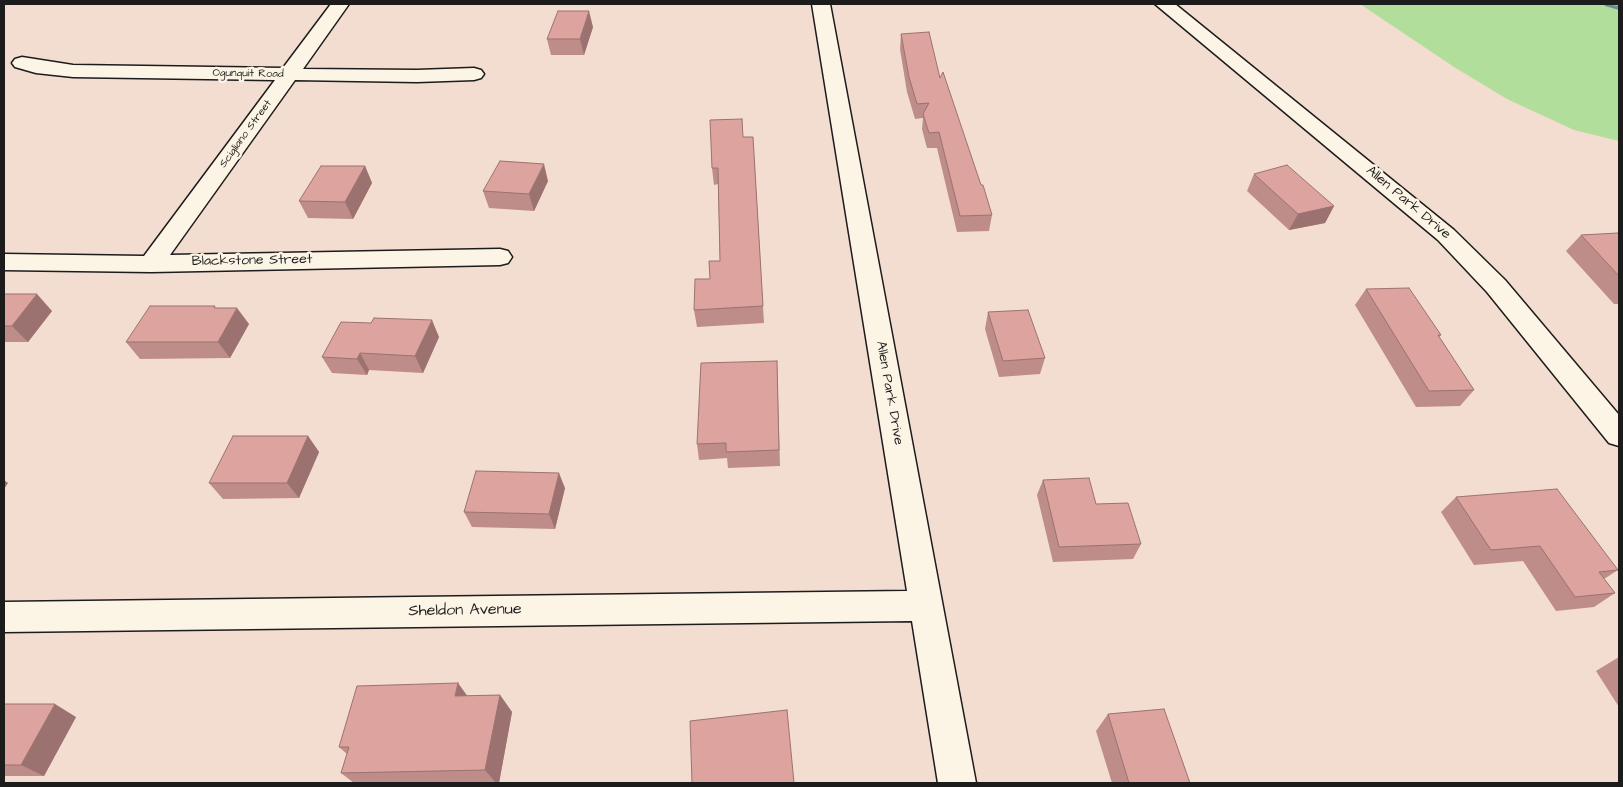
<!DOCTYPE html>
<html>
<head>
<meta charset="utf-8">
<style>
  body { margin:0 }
  #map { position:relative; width:1623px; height:787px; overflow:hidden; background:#f3dcd0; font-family:"Architects Daughter",sans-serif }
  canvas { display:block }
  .frame { position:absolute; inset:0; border:5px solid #1c1c1c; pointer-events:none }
</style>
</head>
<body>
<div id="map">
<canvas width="1623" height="787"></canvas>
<div class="frame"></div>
</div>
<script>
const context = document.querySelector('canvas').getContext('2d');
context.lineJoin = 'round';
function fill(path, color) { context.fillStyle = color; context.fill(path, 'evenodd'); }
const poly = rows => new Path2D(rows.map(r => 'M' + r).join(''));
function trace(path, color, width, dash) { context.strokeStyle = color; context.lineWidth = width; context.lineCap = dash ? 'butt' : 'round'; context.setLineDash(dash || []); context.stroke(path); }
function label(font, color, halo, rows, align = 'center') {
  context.font = font + ' "Architects Daughter",sans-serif'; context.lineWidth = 5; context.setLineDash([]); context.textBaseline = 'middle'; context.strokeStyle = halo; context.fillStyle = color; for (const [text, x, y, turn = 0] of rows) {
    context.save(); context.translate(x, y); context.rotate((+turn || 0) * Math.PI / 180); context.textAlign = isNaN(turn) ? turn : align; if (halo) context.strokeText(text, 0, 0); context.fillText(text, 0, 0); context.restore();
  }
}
fill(poly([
  [1360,4,1619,4,1619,141,1574,130,1507,99,1454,67]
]), '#b2de9c');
fill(poly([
  [1604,4,1619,6,1619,10,1605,6,1604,4]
]), '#619197');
const minor = poly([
  [331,4,349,4,303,69,417,70,474,68,481,70,484,74,481,78,474,80,417,82,295,80,170,255,500,249,508,251,512,257,508,263,500,265,151,272,4,270,4,254,144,256,275,80,73,77,36,73,15,67,12,63,15,59,22,57,73,65,283,68,331,4],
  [812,4,830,4,976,783,938,783,912,621,4,632,4,602,907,591,812,4],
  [1155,4,1175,4,1454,230,1505,280,1619,415,1619,446,1609,443,1487,292,1438,240,1155,4]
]);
trace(minor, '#1c1c1c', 3);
fill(minor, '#fcf5e5');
fill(poly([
  [593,27,584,55,551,55,547,39],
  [901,34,940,78,992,215,989,231,957,232,937,148,927,148,922,129,923,118,915,119,907,92,900,49],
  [743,137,753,137,764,323,697,327,694,310,720,261,718,184,714,185,712,168],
  [365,166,372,183,353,219,308,218,299,201],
  [1254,174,1334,206,1325,223,1289,230,1247,191],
  [548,181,534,211,489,208,483,191],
  [1619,234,1619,304,1614,304,1566,251,1581,235],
  [1366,289,1441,335,1439,337,1474,390,1460,406,1416,407,1355,305],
  [4,294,52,311,28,342,4,342],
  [216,308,249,324,230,358,140,359,126,342],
  [988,312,1045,358,1040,374,999,377,985,329],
  [439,337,423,373,369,370,367,375,332,373,322,357],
  [777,361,780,466,728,468,727,458,699,460,697,444],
  [308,436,319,452,299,498,223,499,209,483],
  [1043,480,1096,504,1141,544,1133,559,1053,562,1037,495],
  [565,488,555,529,472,527,464,512],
  [1456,497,1618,570,1604,579,1615,593,1594,607,1556,611,1523,561,1474,565,1441,512],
  [1619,657,1619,707,1596,671],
  [500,695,512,712,499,783,354,783,341,773,347,754,339,747,467,696],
  [4,704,76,717,44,776,4,776],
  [1108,714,1190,783,1112,783,1096,731]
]), '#be8c89');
fill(poly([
  [589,11,593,27,584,55,580,39],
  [544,164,548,181,534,211,529,194],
  [365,166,372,183,353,219,345,202],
  [1334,206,1325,223,1289,230,1298,214],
  [37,294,52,311,28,342,12,326],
  [237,308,249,324,230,358,218,342],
  [432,320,439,337,423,373,415,356],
  [360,353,369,370,367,375,357,359],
  [308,436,319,452,299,498,287,483],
  [559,473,565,488,555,529,549,514],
  [4,480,8,483,4,489],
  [458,683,471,701,455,696],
  [500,695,512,712,499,783,496,783,485,770],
  [55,704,76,717,44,776,21,765]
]), '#9b726f');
const building = poly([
  [558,11,589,11,580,39,547,39,558,11],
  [929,32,940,78,943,72,981,185,983,185,992,215,960,216,939,132,929,133,923,114,929,103,917,104,909,77,901,34,929,32],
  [742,119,743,137,753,137,763,306,694,310,695,279,710,279,709,261,720,261,718,168,712,168,710,120,742,119],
  [500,161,544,164,529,194,483,191,500,161],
  [1287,165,1334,206,1298,214,1254,174,1287,165],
  [321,166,365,166,345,202,299,201,321,166],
  [1618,233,1619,234,1619,276,1581,235,1618,233],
  [1409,288,1441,335,1438,335,1474,390,1429,391,1366,289,1409,288],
  [4,294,37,294,12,326,4,326,4,294],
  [150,306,215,306,214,308,237,308,218,342,126,342,150,306],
  [1028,310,1045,358,1003,361,988,312,1028,310],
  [374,318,432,320,415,356,360,353,357,359,322,357,341,322,371,323,374,318],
  [777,361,779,450,726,452,726,443,697,444,701,363,777,361],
  [233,436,308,436,287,483,209,483,233,436],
  [476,471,559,473,549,514,464,512,476,471],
  [1089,478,1096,504,1128,503,1141,544,1059,547,1043,480,1089,478],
  [1557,489,1618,570,1599,572,1615,593,1575,597,1540,546,1491,550,1456,497,1557,489],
  [458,683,455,696,500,695,485,770,341,773,349,747,339,747,357,686,458,683],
  [4,704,55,704,21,765,4,765,4,704],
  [1164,709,1190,783,1129,783,1108,714,1164,709],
  [787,710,794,783,692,783,690,721,787,710]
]);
fill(building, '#dda39f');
trace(building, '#9b726f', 1);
label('11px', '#1c1c1c', '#fcf5e5', [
  ["Ogunquit Road",248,74,1],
  ["Scigliano Street",246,134,-54]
]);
label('14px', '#1c1c1c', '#fcf5e5', [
  ["Allen Park Drive",1408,203,40],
  ["Blackstone Street",252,261,-1],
  ["Allen Park Drive",889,393,80]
]);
label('16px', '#1c1c1c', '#fcf5e5', [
  ["Sheldon Avenue",465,611,-1]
]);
</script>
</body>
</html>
